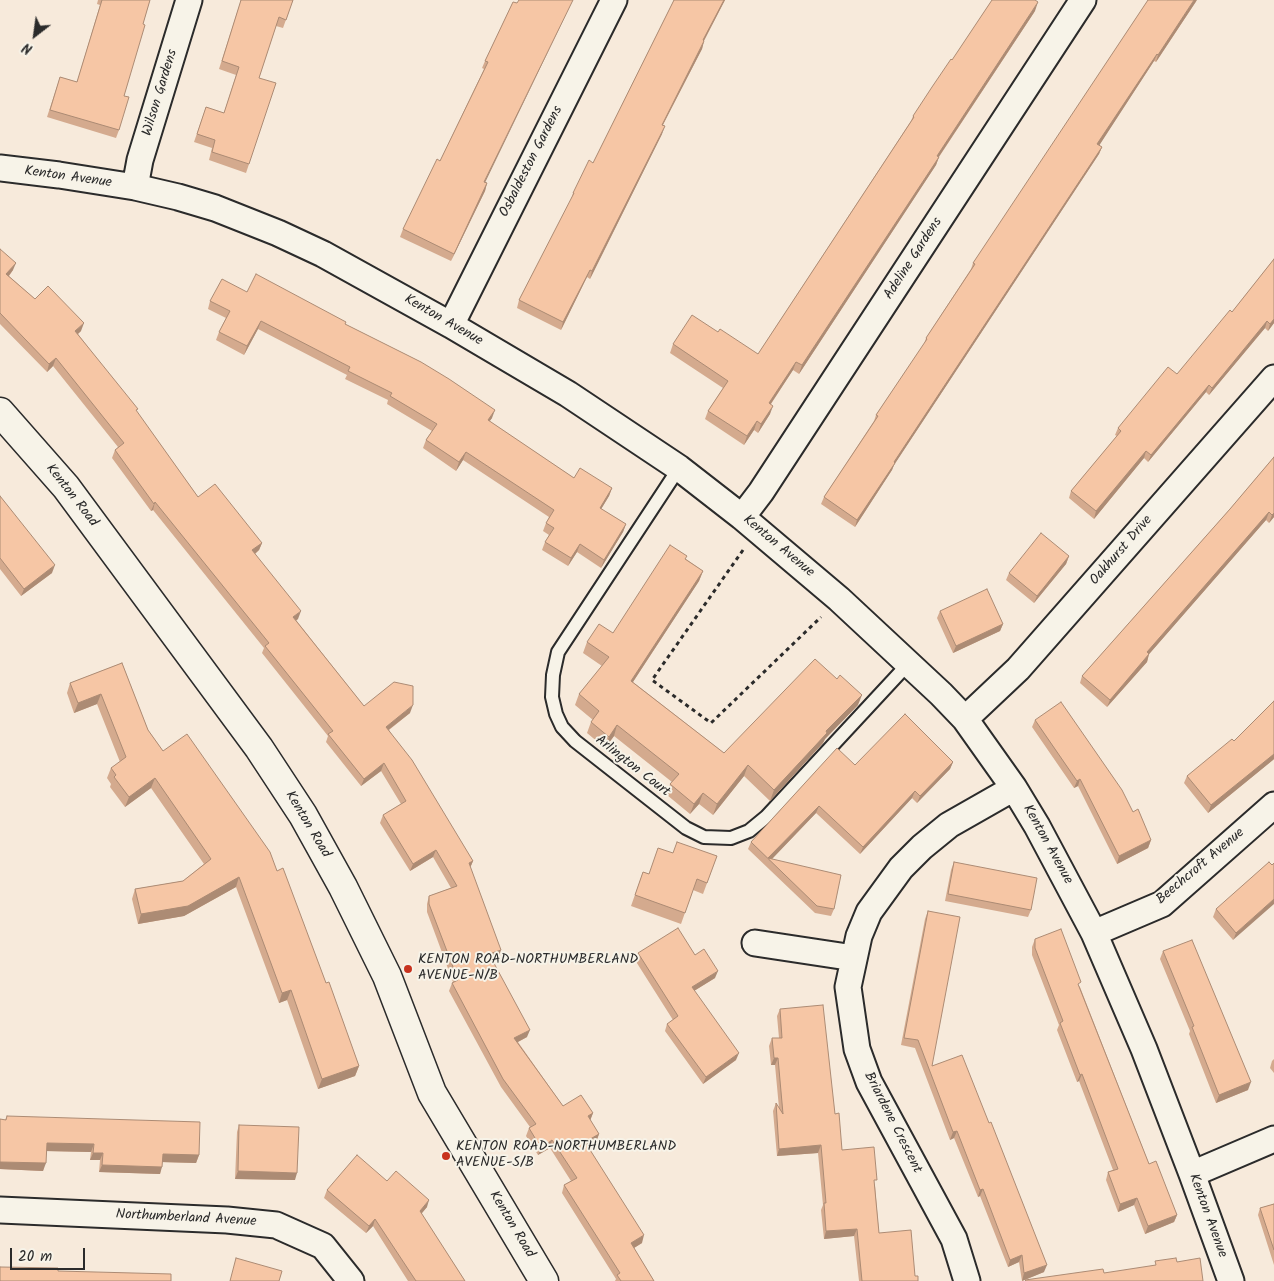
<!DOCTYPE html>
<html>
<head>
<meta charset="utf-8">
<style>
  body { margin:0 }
  #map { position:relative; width:1274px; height:1281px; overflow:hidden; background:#f7eadb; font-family:Kalam,sans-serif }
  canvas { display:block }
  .north { position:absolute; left:10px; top:10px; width:50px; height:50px; -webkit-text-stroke:4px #f7f3e8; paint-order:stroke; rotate:210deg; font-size:14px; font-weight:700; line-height:20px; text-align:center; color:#2b2b2b }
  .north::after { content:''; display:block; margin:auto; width:18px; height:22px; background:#2b2b2b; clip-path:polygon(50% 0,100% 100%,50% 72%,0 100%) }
  .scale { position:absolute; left:10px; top:1248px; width:75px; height:22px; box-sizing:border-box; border:2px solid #2b2b2b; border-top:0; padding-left:6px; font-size:15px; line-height:18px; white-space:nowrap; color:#2b2b2b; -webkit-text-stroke:4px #f7f3e8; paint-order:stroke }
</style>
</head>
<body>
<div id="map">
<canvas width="1274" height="1281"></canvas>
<div class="north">N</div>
<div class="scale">20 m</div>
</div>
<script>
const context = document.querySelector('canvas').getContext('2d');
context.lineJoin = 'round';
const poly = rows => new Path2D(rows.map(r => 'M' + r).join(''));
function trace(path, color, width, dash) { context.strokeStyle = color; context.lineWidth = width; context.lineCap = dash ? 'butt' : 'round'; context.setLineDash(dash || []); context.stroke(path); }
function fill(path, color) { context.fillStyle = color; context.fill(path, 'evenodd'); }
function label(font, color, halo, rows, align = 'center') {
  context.font = font + ' Kalam,sans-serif'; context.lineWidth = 4; context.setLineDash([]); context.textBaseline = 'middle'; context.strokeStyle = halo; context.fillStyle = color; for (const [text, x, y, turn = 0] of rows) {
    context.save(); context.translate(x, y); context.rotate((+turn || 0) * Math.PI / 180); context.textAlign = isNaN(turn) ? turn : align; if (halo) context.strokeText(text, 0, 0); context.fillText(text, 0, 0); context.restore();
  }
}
const lane = poly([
  [679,468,558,652,553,675,552,697,556,714,562,727,575,741,686,828,704,837,731,838,749,831,766,817,908,664]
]);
const street = poly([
  [0,168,59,175,135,187,178,197,215,208,278,233,323,254,451,325,568,394,679,468,742,517,839,599,941,694,965,719,1014,788,1037,826,1094,933,1144,1049,1192,1174,1231,1281],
  [135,187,140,160,189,0],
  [451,325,614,0],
  [742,517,761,492,1083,0],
  [965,719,1018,669,1274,378],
  [1094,933,1162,904,1274,805],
  [755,943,854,958],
  [1192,1174,1274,1139],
  [0,1210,227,1220,276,1225,323,1246,351,1281],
  [967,1281,954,1239,869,1082,857,1049,848,987,859,936,869,912,901,868,922,847,949,825,1014,788]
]);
const secondary = poly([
  [0,412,66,487,259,748,303,815,343,887,387,976,432,1093,544,1281]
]);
trace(lane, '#2b2b2b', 16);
trace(street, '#2b2b2b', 29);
trace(secondary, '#2b2b2b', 31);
trace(poly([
  [743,550,652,680,711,723,821,617]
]), '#2b2b2b', 3, [4, 4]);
trace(lane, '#f7f3e8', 12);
trace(street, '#f7f3e8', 25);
trace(secondary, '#f7f3e8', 28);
fill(poly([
  [98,0,150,0,143,24,124,96,119,130,116,138,47,117,60,77,77,82,100,5,97,4],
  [241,0,293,0,283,28,276,26,259,78,249,164,246,173,209,160,212,148,194,142,206,107,224,113,236,75,219,69],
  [674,0,725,0,704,41,702,49,663,125,662,134,590,279,587,277,561,330,517,308,519,300,571,200,573,193,593,163],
  [1197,0,1156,62,1154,61,1099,145,1102,147,1099,154,894,465,892,470,855,527,821,504,824,497,874,421,876,415,924,344,926,338,971,269,973,263],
  [513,2,485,182,487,183,485,191,451,261,400,237,403,229,440,161,484,69,482,68,485,61],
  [1035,11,939,157,936,165,799,374,793,370,771,404,770,414,758,433,754,430,744,445,705,419,708,411,723,388,670,353,673,344,718,332,758,354,911,121,913,116,952,60],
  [0,249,13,270,9,276,35,299,81,331,78,334,137,412,198,497,262,543,259,550,255,554,298,619,296,620,364,706,410,713,389,730,473,861,470,868,499,957,492,960,527,1037,518,1042,563,1106,593,1113,590,1120,599,1134,596,1142,588,1147,642,1243,634,1248,654,1281,615,1281,616,1279,562,1193,564,1185,571,1181,550,1148,538,1155,526,1136,529,1128,530,1127,501,1087,449,991,452,983,453,982,427,912,427,904,429,896,451,888,433,857,410,871,380,823,383,815,401,804,381,771,361,786,326,742,328,736,262,653,264,648,153,510,151,511,112,458,115,450,118,447,53,366,47,372,0,324],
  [1274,259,1274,323,1268,331,1265,328,1209,395,1206,392,1148,462,1144,458,1094,519,1069,498,1071,491,1117,436,1115,435,1118,428,1177,374,1232,312],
  [247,292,345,324,492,418,489,421,574,478,612,488,609,496,601,509,626,524,623,532,601,568,577,552,568,566,542,550,545,542,549,535,543,531,546,523,549,517,463,460,456,471,423,448,426,440,432,431,387,404,388,400,345,379,347,375,258,329,244,355,216,340,219,332,226,318,208,309,210,301],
  [1274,457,1274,517,1269,523,1266,520,1149,654,1147,662,1107,707,1080,683,1082,676,1230,509],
  [0,496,52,573,21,596,0,569],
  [1069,556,1066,564,1034,603,1006,580,1009,573],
  [686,559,703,571,699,581,633,682,724,753,858,705,825,739,823,743,770,801,744,776,713,815,699,804,690,814,667,795,670,784,672,782,614,736,605,748,587,733,591,722,593,720,575,705,579,694,602,666,583,653,587,642,613,633],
  [940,611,1003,624,1000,631,953,653,937,618],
  [122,663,148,730,163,751,277,871,326,983,359,1066,355,1076,318,1089,287,1000,279,1003,236,887,184,916,138,924,132,899,135,889,183,881,204,864,151,788,125,807,110,787,111,784,107,778,111,768,120,762,97,704,74,713,67,693,70,683],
  [1274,701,1274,759,1208,813,1184,783,1187,776,1234,741],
  [1035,720,1151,840,1148,848,1117,864,1078,786,1074,788,1032,727],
  [953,762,950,769,917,803,912,798,860,854,816,813,772,859,834,909,831,916,815,913,748,849,751,842,855,765],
  [673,853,717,856,703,894,693,890,681,924,631,906,643,872,649,874],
  [954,862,1031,910,1028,917,945,901,951,870],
  [1272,865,1233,940,1213,917,1216,909],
  [928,911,932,1066,1044,1272,1022,1281,1019,1262,1008,1267,980,1196,978,1197,954,1138,950,1140,915,1048,901,1045,925,919],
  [1035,939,1080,987,1149,1164,1177,1215,1174,1222,1145,1234,1134,1205,1118,1212,1106,1180,1108,1172,1113,1170,1079,1081,1077,1082,1057,1030,1059,1025,1032,955,1032,947],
  [1163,951,1248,1090,1216,1103,1189,1034,1190,1031,1160,959],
  [638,953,695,955,715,978,694,991,736,1060,703,1084,665,1031,667,1024,673,1020,635,960],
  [780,1009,835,1114,842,1150,875,1186,879,1233,915,1276,918,1281,859,1281,854,1236,824,1239,821,1210,823,1205,818,1153,777,1156,773,1111,776,1103,779,1108,775,1065,771,1065,769,1046,772,1038,779,1038,777,1016],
  [1274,1059,1274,1073,1270,1068,1272,1061],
  [7,1116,199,1155,196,1163,162,1162,160,1174,99,1172,100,1160,90,1160,91,1152,47,1151,43,1171,0,1169,0,1119,5,1120],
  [239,1125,295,1180,235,1179,237,1132],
  [387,1181,427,1207,421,1214,465,1281,408,1281,373,1226,366,1233,324,1198,327,1190],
  [1274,1204,1274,1265,1258,1215,1260,1208]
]), '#d4aa8e');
fill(poly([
  [573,0,482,189,484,182],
  [724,0,725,0,700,48,703,40],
  [1194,0,1197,0,1156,62,1158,55],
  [1038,2,1035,11,934,164,937,156],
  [704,41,702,49,659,132,662,125],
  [1157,54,1154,61,1095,152,1097,144],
  [665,126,662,134,590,279,592,271],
  [1102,147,1099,154,894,465,892,470,855,527,857,520,894,462],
  [939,157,936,165,799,374,802,365],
  [487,183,485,191,451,261,454,254],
  [16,263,13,270,4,282,6,274],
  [590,270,587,277,561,330,563,322],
  [1274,319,1274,323,1268,331,1270,324],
  [261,321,258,329,244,355,247,346],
  [1267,321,1265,328,1209,395,1212,388],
  [84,323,81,331,72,339,75,331],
  [56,358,53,366,47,372,49,364],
  [796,362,793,370,766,411,769,403],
  [1209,385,1206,392,1148,462,1151,455],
  [773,406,770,414,758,433,761,424],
  [495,410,492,418,485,428,488,420],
  [757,421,754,430,744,445,747,436],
  [1146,451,1144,458,1094,519,1096,511],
  [466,452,463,460,456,471,459,462],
  [612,488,609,496,597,516,600,508],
  [155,502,153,510,151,511,154,504],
  [1269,512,1266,520,1144,660,1147,652],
  [1274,513,1274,517,1269,523,1272,515],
  [626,524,623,532,601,568,604,560],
  [262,543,259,550,250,558,252,550],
  [580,544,577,552,568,566,571,558],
  [1069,556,1066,564,1034,603,1037,596],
  [55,565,52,573,21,596,24,589],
  [703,571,699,581,627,691,631,681],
  [301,611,298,619,290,625,293,617],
  [1003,624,1000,631,953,653,956,646],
  [1149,654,1147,662,1107,707,1110,700],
  [101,694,97,704,74,713,78,703],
  [862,695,858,705,825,739,823,743,770,801,774,790,826,731],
  [413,705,410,713,383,734,386,727],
  [617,725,614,736,605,748,609,737],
  [1274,754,1274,759,1273,760,1208,813,1211,805],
  [953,762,950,769,917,803,920,796],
  [384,763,381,771,361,786,364,779],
  [748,765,744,776,713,815,717,804],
  [155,778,151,788,125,807,129,797],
  [1080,779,1078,786,1074,788,1077,781],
  [915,791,912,798,860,854,863,847],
  [703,793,699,804,690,814,694,804],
  [819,806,816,813,770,861,768,858],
  [1151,840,1148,848,1117,864,1119,856],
  [436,850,433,857,410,871,413,864],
  [473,861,470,868,469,863],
  [239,877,236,887,184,916,138,924,141,914],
  [1274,899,1274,904,1233,940,1236,933],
  [501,950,499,957,486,962,489,954],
  [718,971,715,978,689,994,692,987],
  [291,990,287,1000,279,1003,282,993],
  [530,1030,527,1037,512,1045,514,1038],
  [739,1053,736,1060,703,1084,706,1077],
  [774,1058,778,1058,775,1065,771,1065],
  [359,1066,355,1076,318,1089,322,1079],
  [1082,1074,1079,1081,1077,1082,1080,1075],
  [1251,1082,1248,1090,1216,1103,1219,1095],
  [593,1113,590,1121,588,1116],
  [957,1131,954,1138,950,1140,953,1132],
  [599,1134,596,1142,582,1150,585,1142],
  [552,1140,550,1148,538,1155,541,1148],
  [47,1143,94,1144,91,1152,44,1151],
  [821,1145,818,1153,777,1156,779,1149],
  [93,1153,103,1153,100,1160,90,1160],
  [163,1154,199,1155,196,1163,160,1162],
  [0,1162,46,1163,43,1171,0,1169],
  [102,1165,162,1167,160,1174,99,1172],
  [238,1171,297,1173,295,1180,235,1179],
  [983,1189,980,1196,978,1197,980,1190],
  [1137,1198,1134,1205,1118,1212,1120,1204],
  [429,1200,427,1207,417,1219,420,1211],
  [1177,1215,1174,1222,1145,1234,1148,1226],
  [375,1219,373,1226,366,1233,369,1226],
  [857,1229,854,1236,824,1239,826,1231],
  [644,1235,642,1243,629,1251,631,1243],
  [1022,1255,1019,1262,1008,1267,1010,1260],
  [1047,1265,1044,1272,1022,1281,1024,1273]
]), '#ac8b74');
const building = poly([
  [102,0,150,0,143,24,145,25,124,96,129,97,119,130,50,110,60,77,77,82,102,0],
  [241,0,293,0,286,20,279,17,259,78,276,83,249,164,212,152,215,140,197,134,206,107,224,113,239,67,222,61,241,0],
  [519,0,573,0,484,182,487,183,454,254,403,229,437,159,440,161,488,62,485,61,513,2,517,3,519,0],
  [674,0,724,0,703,40,704,41,662,125,665,126,592,271,590,270,563,322,519,300,574,193,573,193,589,160,593,163,674,0],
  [992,0,1035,0,1038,2,937,156,939,157,802,365,796,362,769,403,773,406,761,424,757,421,747,436,708,411,728,381,673,344,692,315,718,332,720,329,758,354,914,117,913,116,932,87,951,59,952,60,992,0],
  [1148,0,1194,0,1158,55,1157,54,1097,144,1102,147,894,462,895,463,857,520,824,497,878,416,876,415,927,339,926,338,975,264,973,263,1148,0],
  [0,249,16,263,6,274,35,299,48,286,84,323,75,331,138,409,136,410,198,497,215,484,262,543,252,550,301,611,293,617,364,706,394,682,413,686,413,705,386,727,412,760,473,861,469,863,501,950,489,954,530,1030,514,1038,563,1106,581,1095,593,1113,588,1116,599,1134,585,1142,644,1235,631,1243,654,1281,621,1281,617,1275,620,1273,564,1185,577,1178,552,1140,541,1148,529,1128,536,1124,503,1079,452,983,458,980,429,904,429,896,457,886,436,850,413,864,383,815,406,801,384,763,364,779,328,734,333,731,265,646,269,643,155,502,154,504,115,450,124,443,56,358,49,364,0,313,0,249],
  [1274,259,1274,319,1270,324,1267,321,1212,388,1209,385,1151,455,1146,451,1096,511,1071,491,1121,431,1118,428,1168,367,1177,374,1230,310,1232,312,1274,259],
  [256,274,346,322,345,324,421,362,449,379,495,410,488,420,574,478,580,468,612,488,600,508,626,524,604,560,580,544,571,558,545,542,554,528,546,523,554,510,466,452,459,462,426,440,437,424,390,396,392,393,348,371,350,367,261,321,247,346,219,332,230,311,210,301,222,279,247,292,256,274],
  [1274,457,1274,513,1272,515,1269,512,1147,652,1149,654,1110,700,1082,676,1230,509,1274,457],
  [0,496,55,565,24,589,0,558,0,496],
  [1041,533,1069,556,1037,596,1009,573,1041,533],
  [670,545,687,556,685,559,703,571,631,681,724,753,815,659,837,679,840,675,862,695,826,731,827,733,774,790,748,765,717,804,703,793,694,804,670,784,679,774,617,725,609,737,591,722,599,711,579,694,609,657,587,642,599,624,613,633,670,545],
  [987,589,1003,624,956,646,940,611,987,589],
  [122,663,148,730,163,751,187,734,270,852,277,871,283,868,326,983,329,982,359,1066,322,1079,291,990,282,993,239,877,188,906,141,914,135,889,183,881,211,859,155,778,129,797,114,777,116,775,111,768,126,757,101,694,78,703,70,683,122,663],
  [1274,701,1274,754,1211,805,1187,776,1232,739,1234,741,1274,701],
  [1061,702,1122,790,1133,812,1138,809,1151,840,1119,856,1080,779,1077,781,1035,720,1061,702],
  [905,714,953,762,920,796,915,791,863,847,819,806,768,858,841,875,834,909,817,906,751,842,837,748,855,765,905,714],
  [677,842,717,856,707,883,697,879,685,913,635,895,643,872,649,874,658,848,673,853,677,842],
  [954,862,1037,878,1031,910,948,894,954,862],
  [1269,862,1272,865,1274,863,1274,899,1236,933,1216,909,1269,862],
  [928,911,960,917,932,1066,962,1055,989,1123,991,1122,1047,1265,1024,1273,1022,1255,1010,1260,983,1189,980,1190,957,1131,953,1132,918,1040,904,1038,928,911],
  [678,928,695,955,704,949,718,971,692,987,739,1053,706,1077,667,1024,678,1016,638,953,678,928],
  [1061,929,1081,982,1078,984,1149,1164,1156,1161,1177,1215,1148,1226,1137,1198,1120,1204,1108,1172,1118,1169,1082,1074,1080,1075,1060,1023,1063,1021,1035,948,1035,939,1061,929],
  [1192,940,1251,1082,1219,1095,1192,1027,1194,1026,1163,951,1192,940],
  [823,1005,835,1114,839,1113,842,1150,874,1147,877,1180,874,1180,879,1233,911,1230,915,1276,918,1276,918,1281,862,1281,857,1229,826,1231,824,1203,826,1203,821,1145,779,1149,776,1103,783,1114,778,1058,774,1058,772,1038,782,1038,780,1009,823,1005],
  [7,1116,200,1122,199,1155,163,1154,162,1167,102,1165,103,1153,93,1153,94,1144,47,1143,46,1163,0,1162,0,1119,6,1120,7,1116],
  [239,1125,299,1127,297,1173,238,1171,239,1125],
  [357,1155,387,1181,396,1171,429,1200,420,1211,465,1281,416,1281,375,1219,369,1226,327,1190,357,1155],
  [1274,1204,1274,1250,1260,1208,1274,1204],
  [236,1258,282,1271,279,1281,230,1281,236,1258],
  [1176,1258,1177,1262,1200,1258,1203,1281,1026,1281,1025,1280,1103,1269,1104,1273,1156,1265,1155,1261,1176,1258],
  [0,1267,58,1268,58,1271,171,1274,171,1281,0,1281,0,1267]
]);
fill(building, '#f6c6a5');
trace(building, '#ac8b74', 1);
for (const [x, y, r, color] of [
  [408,969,5,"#c8321e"],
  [446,1156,5,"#c8321e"]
]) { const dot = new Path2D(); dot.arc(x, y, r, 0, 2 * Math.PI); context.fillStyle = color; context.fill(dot); trace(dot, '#f7f3e8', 2); }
label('14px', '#2b2b2b', '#f7f3e8', [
  ["Wilson Gardens",161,93,-73],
  ["Osbaldeston Gardens",532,162,-63],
  ["Kenton Avenue",68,178,8],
  ["Adeline Gardens",914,259,-57],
  ["Kenton Avenue",443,321,30],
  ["Kenton Road",71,496,52],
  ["Kenton Avenue",778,547,40],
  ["Oakhurst Drive",1122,551,-49],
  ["Arlington Court",632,767,38],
  ["Kenton Road",307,825,59],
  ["Kenton Avenue",1047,845,61],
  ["Beechcroft Avenue",1201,867,-40],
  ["Briardene Crescent",892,1123,63],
  ["Kenton Avenue",1207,1216,70],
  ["Northumberland Avenue",186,1219,3],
  ["Kenton Road",511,1225,59]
]);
label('14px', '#2b2b2b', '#f7f3e8', [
  ["KENTON ROAD-NORTHUMBERLAND",418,961],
  ["AVENUE-N/B",418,977],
  ["KENTON ROAD-NORTHUMBERLAND",456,1148],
  ["AVENUE-S/B",456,1164]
], 'left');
</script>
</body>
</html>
